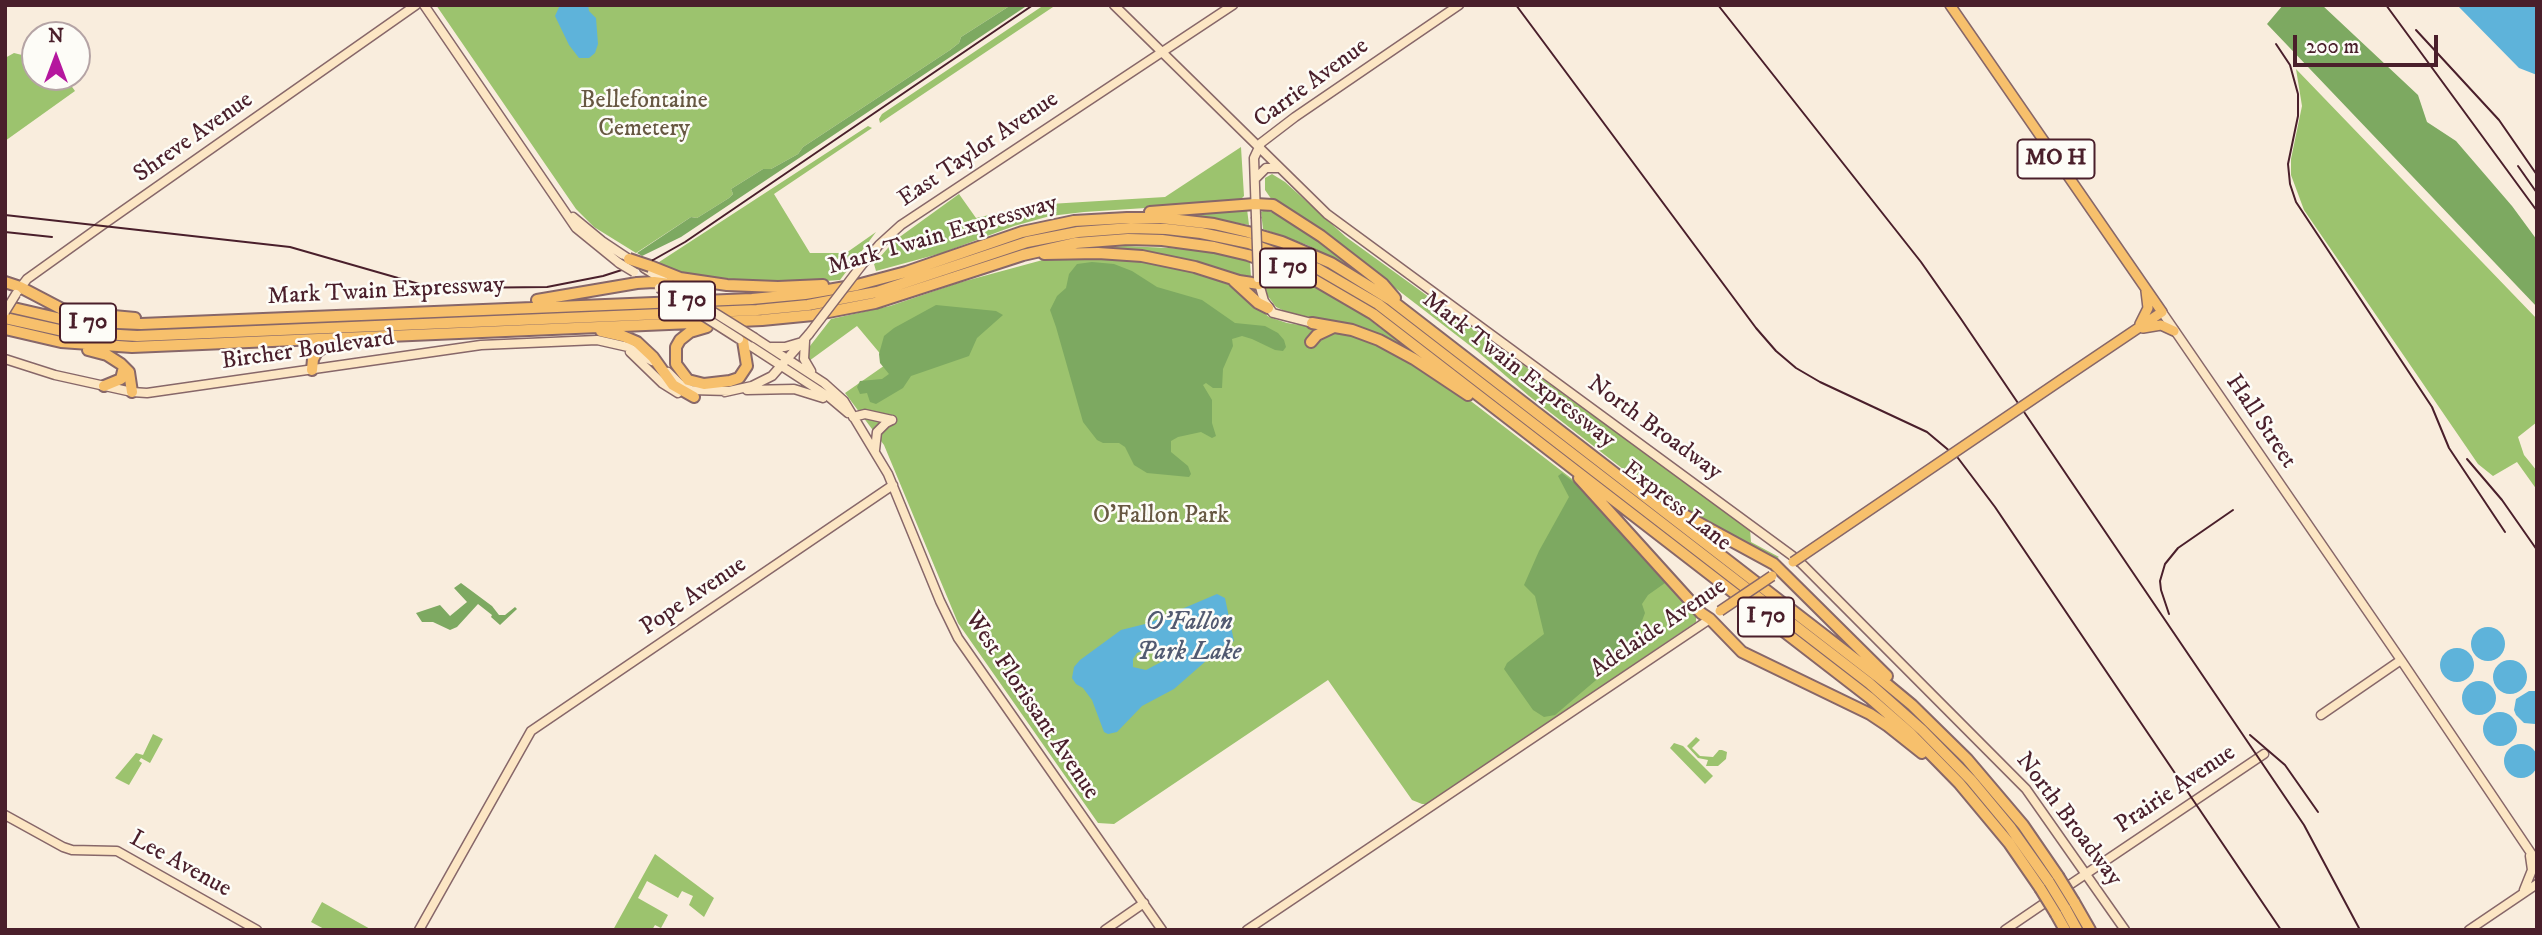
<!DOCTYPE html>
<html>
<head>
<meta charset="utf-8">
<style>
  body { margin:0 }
  #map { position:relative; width:2542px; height:935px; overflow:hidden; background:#f9eddd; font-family:"IM FELL DW Pica",serif }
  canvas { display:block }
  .frame { position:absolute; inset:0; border:7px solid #4a1f2b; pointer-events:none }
  .north { position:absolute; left:21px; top:21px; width:70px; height:70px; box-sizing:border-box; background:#fdfcf7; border:2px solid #b5a4a5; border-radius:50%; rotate:0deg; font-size:19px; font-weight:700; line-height:28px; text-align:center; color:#4a1f2b }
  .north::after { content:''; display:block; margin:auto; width:24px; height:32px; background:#b5179e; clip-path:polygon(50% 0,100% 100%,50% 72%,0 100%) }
  .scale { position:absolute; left:2293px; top:35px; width:145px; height:32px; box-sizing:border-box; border:4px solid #4a1f2b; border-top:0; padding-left:9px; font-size:21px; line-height:24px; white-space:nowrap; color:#4a1f2b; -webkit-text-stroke:5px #fdfcf7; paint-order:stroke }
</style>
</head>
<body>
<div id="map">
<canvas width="2542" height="935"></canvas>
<div class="frame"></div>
<div class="north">N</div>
<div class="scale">200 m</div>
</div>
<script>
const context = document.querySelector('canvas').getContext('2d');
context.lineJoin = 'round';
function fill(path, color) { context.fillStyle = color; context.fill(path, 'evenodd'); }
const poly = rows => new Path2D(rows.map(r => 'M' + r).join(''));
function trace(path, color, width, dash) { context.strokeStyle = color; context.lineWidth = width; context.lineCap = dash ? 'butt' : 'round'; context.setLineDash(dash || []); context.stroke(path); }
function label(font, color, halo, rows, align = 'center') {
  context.font = font + ' "IM FELL DW Pica",serif'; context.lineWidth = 5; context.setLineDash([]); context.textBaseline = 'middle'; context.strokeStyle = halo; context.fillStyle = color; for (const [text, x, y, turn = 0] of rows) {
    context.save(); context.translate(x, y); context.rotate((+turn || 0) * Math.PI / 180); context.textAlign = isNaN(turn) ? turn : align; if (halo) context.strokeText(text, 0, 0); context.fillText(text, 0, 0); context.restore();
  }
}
fill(poly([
  [436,5,1011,5,961,37,959,43,950,50,803,147,798,154,771,169,763,169,731,189,733,194,729,198,697,218,691,217,636,253,594,227,576,209],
  [1044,5,1056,5,880,123,879,119,882,114],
  [14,53,26,56,35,53,35,77,65,77,75,91,5,141,5,58],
  [2296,69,2537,319,2537,422,2518,437,2524,455,2537,471,2537,490,2517,462,2493,476,2478,464,2304,210,2291,175,2291,159,2302,106],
  [868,126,872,128,774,194,810,253,846,253,876,232,840,280,768,285,680,276,656,264],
  [1241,147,1244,196,1238,202,1084,212,1050,216,1014,226,942,253,876,271,874,264,894,241,959,194,976,218,1033,205,1165,197],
  [1272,174,1285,182,1346,237,1750,529,1751,542,1779,557,1775,559,1690,518,1668,504,1529,396,1477,351,1320,230,1272,200,1265,190,1265,178],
  [1247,209,1249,225,1174,212],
  [1265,210,1274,213,1304,229,1354,268,1307,245,1263,229,1261,212],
  [1125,246,1191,249,1235,257,1250,262,1251,277,1250,279,1235,277,1076,250],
  [1050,258,1139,258,1227,280,1269,317,1287,323,1345,332,1388,347,1459,392,1576,482,1696,610,1696,622,1429,804,1422,804,1412,800,1328,680,1114,824,1098,823,958,623,884,445,845,393,888,363,857,326,809,361,807,353,810,346,831,319,890,306,958,283],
  [1280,272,1325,292,1358,311,1447,378,1411,354,1309,317,1291,314,1276,307,1267,295,1265,285],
  [153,734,163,739,150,763,141,758,139,761,142,763,129,785,115,778,136,753,143,755],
  [1696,737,1700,740,1692,748,1700,756,1713,757,1719,750,1722,750,1727,752,1726,759,1718,766,1706,766,1708,760,1698,758,1687,746],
  [1674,743,1683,746,1713,776,1705,784,1670,748],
  [655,854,714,898,704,917,689,905,693,896,682,891,678,898,647,881,638,898,668,915,661,928,655,925,652,930,613,930],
  [322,902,372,930,326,930,311,922]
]), '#9cc36e');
fill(poly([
  [1011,5,1028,5,681,237,642,256,637,253,691,217,697,218,729,198,733,194,731,189,763,169,771,169,798,154,803,147,950,50,959,43,961,37],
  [2283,5,2322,5,2418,95,2427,122,2456,141,2512,206,2537,240,2537,307,2267,24],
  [1092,262,1114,264,1132,271,1157,287,1202,300,1235,323,1265,326,1278,333,1284,340,1286,347,1283,351,1275,350,1252,339,1242,336,1232,339,1233,346,1223,369,1222,388,1213,388,1206,383,1203,385,1212,400,1212,423,1216,436,1212,438,1201,432,1178,437,1171,441,1171,452,1188,466,1191,474,1189,477,1147,473,1134,465,1125,447,1119,443,1103,443,1097,440,1083,422,1056,327,1050,310,1057,296,1066,288,1069,274,1077,264],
  [936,305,996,311,1003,315,977,338,969,356,911,376,903,388,876,404,870,402,867,393,860,394,857,387,860,381,882,379,889,374,880,363,879,354,884,336,894,328],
  [1562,473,1576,484,1665,583,1648,595,1642,604,1645,613,1635,639,1611,662,1602,675,1555,715,1544,717,1533,710,1504,669,1507,663,1544,634,1535,596,1524,585,1539,551,1569,497,1558,476],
  [461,583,492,606,499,615,505,615,515,607,517,609,500,625,491,617,492,615,478,604,457,627,450,630,433,622,422,622,416,613,440,605,450,616,467,602,454,588]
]), '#7da961');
fill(poly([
  [560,5,588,5,589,11,596,18,598,44,595,53,589,58,579,58,569,45,555,16],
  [2457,5,2537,5,2537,75,2519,68],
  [1217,594,1225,598,1234,641,1223,646,1174,689,1142,706,1117,732,1108,734,1104,732,1092,700,1083,688,1076,684,1072,678,1074,667,1080,660,1121,630,1149,623],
  [1151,647,1163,650,1163,661,1146,670,1133,667,1133,659,1137,653],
  '2471 644a17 17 0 1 1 34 0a17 17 0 1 1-34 0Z',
  '2440 665a17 17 0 1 1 34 0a17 17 0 1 1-34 0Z',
  '2493 677a17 17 0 1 1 34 0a17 17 0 1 1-34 0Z',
  '2462 698a17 17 0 1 1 34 0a17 17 0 1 1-34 0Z',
  [2529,691,2537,691,2535,724,2524,723,2516,715,2514,710,2516,699],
  '2483 729a17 17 0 1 1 34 0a17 17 0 1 1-34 0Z',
  '2504 761a17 17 0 1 1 34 0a17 17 0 1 1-34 0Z'
]), '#5eb3da');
const secondary = poly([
  [424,5,576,228,619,263],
  [1114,5,1327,214,1798,560,2026,789,2125,930],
  [1255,179,1266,168,1278,168],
  [573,217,602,241,629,259],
  [1256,217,1254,158,1261,143,1295,117,1459,5],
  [861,266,879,245,901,225,1233,5],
  [644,268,666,282],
  [1258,280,1264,301,1273,313,1312,323],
  [18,291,27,279,101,226,416,5],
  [2162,312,2401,660,2537,862],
  [755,338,824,383,844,401,888,474,940,601,958,638,1162,930],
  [743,341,829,397,848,413],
  [805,341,804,359,811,371],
  [771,347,785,347,802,342],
  [630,352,662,383,678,393],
  [5,359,55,375,132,392,147,393,481,345,597,340,628,347,652,361],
  [668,372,680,384,691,390,729,391],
  [747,390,794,389,823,398],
  [725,392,752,386,772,376,809,334],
  [853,417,865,414,892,420],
  [875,450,877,432,886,423,892,420],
  [2321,715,2401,660],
  [5,815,63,847,72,850,117,851,257,930],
  [2062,890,2264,754],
  [2524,890,2532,870,2530,856],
  [419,930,531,731,893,485],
  [1105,930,1144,903],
  [1247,930,1710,619],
  [2005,930,2052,898],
  [2469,930,2537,884]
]);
const primary = poly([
  [1950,5,2162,312,2067,376],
  [2140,324,2148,308,2146,291],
  [2143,328,2161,325,2174,331]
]);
const highway = poly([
  [1150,212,1255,204,1273,205,1321,236,1383,284,1395,298],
  [1044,254,1098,253,1142,256,1195,267,1239,281,1259,284],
  [650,266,680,278,727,285,778,287,823,285],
  [1234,281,1258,303,1268,308],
  [5,282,20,287,62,309,81,313,135,318],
  [537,300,637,283,654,282,669,284],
  [5,306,70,321,141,324,752,299,805,294,857,285,906,272,1022,232,1074,221,1127,218,1161,218,1214,224,1248,232,1282,242,1331,263,1391,300,1877,676,1912,705,1967,759,2023,825,2058,876],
  [5,318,68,332,137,336,757,310,808,305,877,292,1027,242,1078,232,1131,228,1166,229,1201,233,1249,243,1318,269,1378,304,1869,683,1922,730,1971,780,2010,827,2049,882],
  [1312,323,1352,330,1379,340,1414,359,1468,395],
  [707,327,690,332,680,340,676,347,676,364,688,380,704,384,730,381,739,378,747,366,743,341],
  [5,329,61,342,132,347,762,320,813,315,875,303,1023,255,1076,243,1128,239,1162,240,1214,247,1248,255,1313,279,1373,314,1870,698,1910,733,1959,783,2009,843,2040,888],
  [601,331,623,336,637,342,653,357,673,385,694,397],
  [1311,342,1317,335,1334,327],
  [88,350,107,355,121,364,129,372,132,392],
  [312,370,313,359,317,352,326,346,342,342],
  [104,386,121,379,124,367],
  [1579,478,1701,613,1710,619,1742,652,1870,714,1888,726,1922,753],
  [1673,509,1774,564,1887,676],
  [2074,902,2090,930],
  [2065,908,2077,930],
  [2056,914,2065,930]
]);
trace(secondary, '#876769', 11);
trace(primary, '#876769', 12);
trace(highway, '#876769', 14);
trace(secondary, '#fce6c4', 8);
trace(primary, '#f7c06c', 9);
trace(highway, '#f7c06c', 10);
trace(poly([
  [1516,5,1756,328,1776,351,1796,368,1820,382,1927,432,1958,458,1995,507,2281,930],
  [1718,5,1921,262,1961,319,2304,825,2360,930],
  [2386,5,2537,211],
  [2416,30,2499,120,2537,175],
  [2276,44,2290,65,2298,94,2298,116,2288,164,2290,184,2296,202,2432,407,2449,448,2505,532],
  [2518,166,2537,193],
  [5,215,290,247,419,284,456,288,547,287,603,276,653,260,685,242,1033,5],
  [5,232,52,237],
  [2467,459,2502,500,2537,550],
  [2169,614,2161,590,2160,581,2165,564,2178,548,2233,510],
  [2250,735,2285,765,2318,812]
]), '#4a1f2b', 2);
const secondaryBridge = poly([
  [1256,217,1258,278],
  [619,263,634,272],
  [659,288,739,339],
  [675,288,755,338],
  [5,312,16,294],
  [809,334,861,266]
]);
const primaryBridge = poly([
  [1793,562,2067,376],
  [1720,611,1772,576]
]);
const highwayBridge = poly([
  [629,259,650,266],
  [2058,876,2074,902],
  [2049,882,2065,908],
  [2040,888,2056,914]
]);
trace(secondaryBridge, '#876769', 11, []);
trace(primaryBridge, '#876769', 12, []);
trace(highwayBridge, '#876769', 14, []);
trace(secondaryBridge, '#fce6c4', 8);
trace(primaryBridge, '#f7c06c', 9);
trace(highwayBridge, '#f7c06c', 10);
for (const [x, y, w] of [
  [2056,159,77],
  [1288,268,56],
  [687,301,56],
  [88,323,56],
  [1766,617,56]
]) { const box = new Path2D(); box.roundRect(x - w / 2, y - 19.5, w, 39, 5); context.fillStyle = '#fdfcf7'; context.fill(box); trace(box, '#4a1f2b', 2); }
label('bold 23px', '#4a1f2b', null, [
  ["MO H",2056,159],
  ["I 70",1288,268],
  ["I 70",687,301],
  ["I 70",88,323],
  ["I 70",1766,617]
]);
label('24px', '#4a1f2b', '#fdfcf7', [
  ["Carrie Avenue",1312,84,-36],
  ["Shreve Avenue",194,138,-35],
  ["East Taylor Avenue",979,150,-34],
  ["Mark Twain Expressway",943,236,-16],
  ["Mark Twain Expressway",386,292,-3],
  ["Bircher Boulevard",308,351,-8],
  ["Mark Twain Expressway",1518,371,38],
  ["Hall Street",2260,422,56],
  ["North Broadway",1654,429,36],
  ["Express Lane",1676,507,38],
  ["Pope Avenue",694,597,-34],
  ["Adelaide Avenue",1659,629,-34],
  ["West Florissant Avenue",1031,706,56],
  ["Prairie Avenue",2176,790,-34],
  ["North Broadway",2068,820,53],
  ["Lee Avenue",180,865,29]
]);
label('24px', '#675842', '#fdfcf7', [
  ["Bellefontaine",644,102],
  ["Cemetery",644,130],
  ["O'Fallon Park",1161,517]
]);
label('italic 26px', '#525a71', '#fdfcf7', [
  ["O'Fallon",1189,624],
  ["Park Lake",1189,654]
]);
</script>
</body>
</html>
